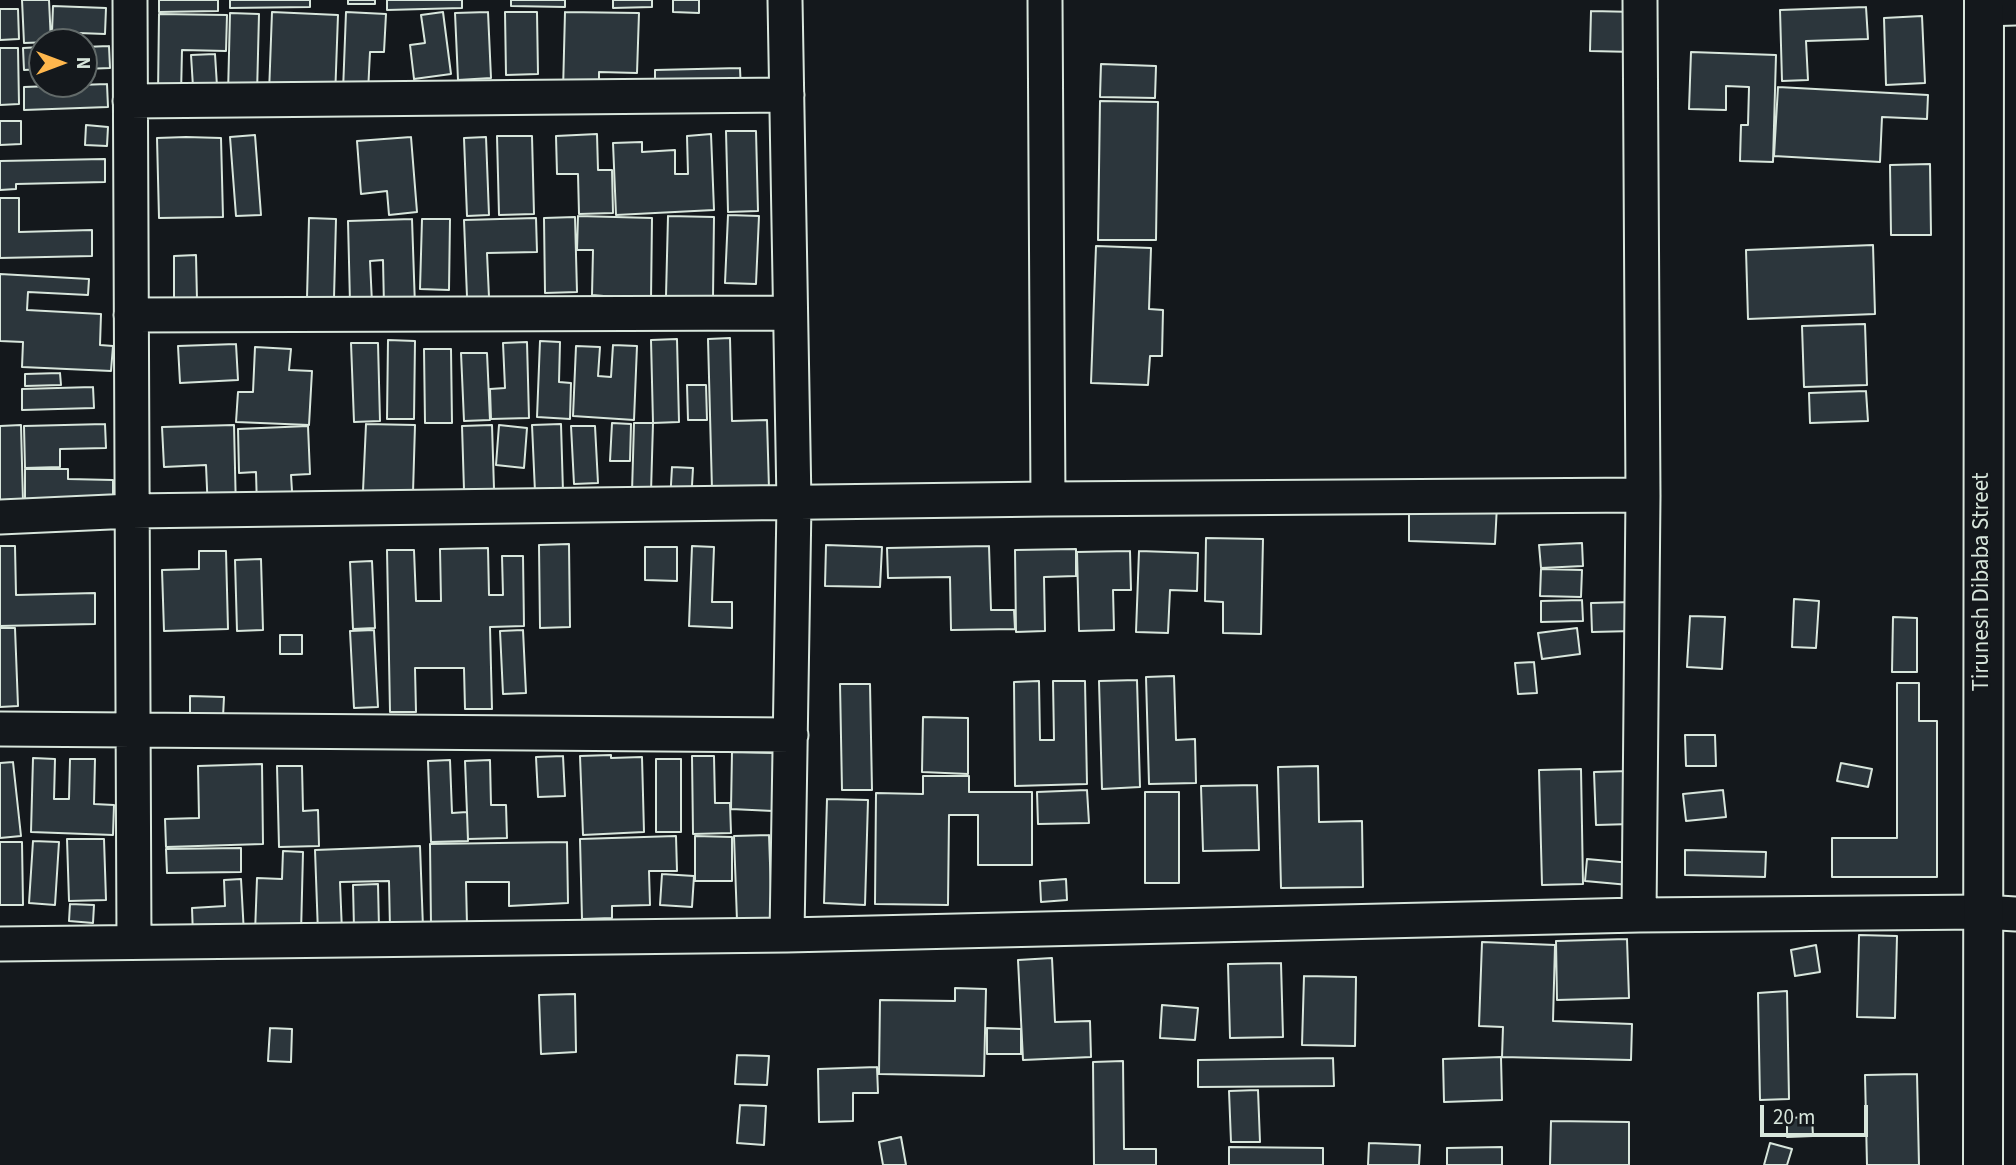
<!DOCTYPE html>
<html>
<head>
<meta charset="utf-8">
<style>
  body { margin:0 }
  #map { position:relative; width:2016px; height:1165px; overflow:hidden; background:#14181c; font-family:"Source Sans 3",sans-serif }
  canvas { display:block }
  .north { position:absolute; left:28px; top:28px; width:70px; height:70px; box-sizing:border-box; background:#14181c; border:2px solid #626a69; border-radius:50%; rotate:90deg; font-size:19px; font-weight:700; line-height:28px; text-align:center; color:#d8e6dc }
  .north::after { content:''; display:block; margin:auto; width:24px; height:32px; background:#ffb74d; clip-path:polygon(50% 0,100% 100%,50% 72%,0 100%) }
  .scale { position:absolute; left:1760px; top:1105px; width:108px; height:32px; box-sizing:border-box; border:4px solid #d8e6dc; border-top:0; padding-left:9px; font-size:21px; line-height:24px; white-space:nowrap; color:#d8e6dc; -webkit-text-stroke:5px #14181c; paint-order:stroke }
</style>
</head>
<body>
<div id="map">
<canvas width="2016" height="1165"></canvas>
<div class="north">N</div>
<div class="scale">20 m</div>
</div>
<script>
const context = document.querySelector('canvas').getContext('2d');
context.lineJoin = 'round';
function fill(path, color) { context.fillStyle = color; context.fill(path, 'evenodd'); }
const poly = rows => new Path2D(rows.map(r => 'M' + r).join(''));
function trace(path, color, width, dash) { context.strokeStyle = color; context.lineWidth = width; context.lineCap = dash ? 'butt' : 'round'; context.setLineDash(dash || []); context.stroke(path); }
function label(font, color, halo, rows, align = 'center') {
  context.font = font + ' "Source Sans 3",sans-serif'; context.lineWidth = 5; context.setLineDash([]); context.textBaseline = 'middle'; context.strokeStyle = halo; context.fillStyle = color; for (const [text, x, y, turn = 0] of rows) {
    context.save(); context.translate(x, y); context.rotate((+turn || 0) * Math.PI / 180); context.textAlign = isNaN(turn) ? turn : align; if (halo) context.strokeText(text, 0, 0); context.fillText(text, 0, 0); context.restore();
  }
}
const building = poly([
  [22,0,49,0,51,42,24,43,22,0],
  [159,0,218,0,218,11,159,12,159,0],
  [230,0,310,0,310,7,230,8,230,0],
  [348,0,375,0,375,4,348,4,348,0],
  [387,0,462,0,462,8,387,10,387,0],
  [511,0,565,0,565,7,511,6,511,0],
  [613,0,652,0,652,7,613,8,613,0],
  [673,0,699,0,699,13,673,12,673,0],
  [53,6,106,8,105,34,52,32,53,6],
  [1866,7,1868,39,1806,41,1808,80,1782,81,1780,10,1866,7],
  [0,9,18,9,19,39,0,40,0,9],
  [1591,11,1636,12,1634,52,1590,51,1591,11],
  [272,12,338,15,335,98,269,93,272,12],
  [346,12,386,14,384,52,370,52,368,92,343,91,346,12],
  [443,12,451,74,414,79,410,45,425,43,421,15,443,12],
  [488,12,491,78,458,80,455,13,488,12],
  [505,12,537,12,538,74,506,75,505,12],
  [565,12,639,13,637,73,599,72,599,91,563,91,565,12],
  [230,13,259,14,257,94,228,94,230,13],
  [159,14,227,15,226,51,182,50,181,95,158,94,159,14],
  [1922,16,1925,83,1886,85,1884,18,1922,16],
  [109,46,110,68,84,69,84,47,109,46],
  [42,47,42,69,24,70,23,48,42,47],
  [0,48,18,48,19,104,0,105,0,48],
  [1691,52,1776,55,1773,162,1740,161,1741,125,1748,125,1749,87,1726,86,1726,110,1689,109,1691,52],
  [215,54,217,86,193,87,191,55,215,54],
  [1101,64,1156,66,1155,98,1100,97,1101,64],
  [740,68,741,92,655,94,655,70,740,68],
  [107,84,108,107,24,110,24,87,107,84],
  [1778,87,1928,95,1927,119,1882,117,1880,162,1774,156,1778,87],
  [1100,101,1158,102,1156,240,1098,240,1100,101],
  [0,121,21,121,21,144,0,145,0,121],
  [86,125,108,127,107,146,85,145,86,125],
  [726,131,756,131,758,211,728,212,726,131],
  [597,134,598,170,612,170,613,213,579,214,578,174,557,174,556,136,597,134],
  [711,134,714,210,616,215,613,143,642,142,642,152,675,150,675,174,688,174,687,136,711,134],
  [255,135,261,215,236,216,230,137,255,135],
  [497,136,532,136,534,214,499,215,497,136],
  [186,137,221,138,223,217,159,218,157,138,186,137],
  [411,137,417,212,389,215,387,191,361,194,357,141,411,137],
  [486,137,489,215,467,216,464,138,486,137],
  [105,159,105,182,16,184,16,189,0,190,0,161,105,159],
  [1930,164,1931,235,1891,235,1890,165,1930,164],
  [0,198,19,198,19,232,92,230,92,256,0,258,0,198],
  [728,215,759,216,756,284,725,283,728,215],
  [578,216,652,218,651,300,592,295,593,250,577,250,578,216],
  [668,216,714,217,713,297,666,296,668,216],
  [575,217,577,292,545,293,544,218,575,217],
  [309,218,336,219,334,298,307,298,309,218],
  [536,218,537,252,487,253,489,297,467,297,464,220,536,218],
  [412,219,415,306,384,307,383,260,370,261,372,303,350,303,348,221,412,219],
  [422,219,450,219,449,290,420,289,422,219],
  [1873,245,1875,314,1748,319,1746,250,1873,245],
  [1096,246,1151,248,1149,309,1163,310,1162,356,1150,356,1148,385,1091,383,1096,246],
  [196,255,197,300,174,301,174,256,196,255],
  [0,274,89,279,88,295,28,292,27,310,101,314,100,345,113,346,111,371,22,367,23,342,0,341,0,274],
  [1865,324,1867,385,1804,387,1802,326,1865,324],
  [730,338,732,421,767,420,769,489,712,490,708,339,730,338],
  [677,339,679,422,653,423,651,340,677,339],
  [388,340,415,341,414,419,387,419,388,340],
  [540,341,560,342,559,382,571,383,570,419,537,417,540,341],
  [527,342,529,418,491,419,490,389,505,388,503,343,527,342],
  [351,343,378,343,380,421,354,422,351,343],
  [236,344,238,380,180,383,178,346,236,344],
  [613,345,637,346,634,420,573,416,576,346,600,347,598,376,611,377,613,345],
  [255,347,291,349,289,370,312,371,309,425,236,422,238,392,253,392,255,347],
  [424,349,451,349,452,423,425,423,424,349],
  [461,353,487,353,490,420,464,421,461,353],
  [60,373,61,385,25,386,25,374,60,373],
  [687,385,706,385,707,420,688,420,687,385],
  [93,387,94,408,22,410,22,389,93,387],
  [1866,391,1868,421,1810,423,1809,393,1866,391],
  [612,423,631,424,630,461,610,461,612,423],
  [634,423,653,423,651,492,632,492,634,423],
  [105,424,106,448,60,449,60,467,25,468,24,426,105,424],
  [366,424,415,425,413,493,363,491,366,424],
  [561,424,563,492,535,492,532,425,561,424],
  [21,425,23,502,0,503,0,426,21,425],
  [234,425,236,511,208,512,206,465,164,467,162,427,234,425],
  [492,425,494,489,464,490,462,426,492,425],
  [499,425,527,428,524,468,496,465,499,425],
  [308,426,310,474,291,475,293,507,257,508,256,472,239,473,238,429,308,426],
  [571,426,595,426,598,483,574,484,571,426],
  [672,467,693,468,691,503,670,502,672,467],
  [25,469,68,469,68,479,113,480,113,502,25,501,25,469],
  [1409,503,1497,505,1495,544,1409,541,1409,503],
  [1206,538,1263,539,1261,634,1223,633,1223,602,1205,601,1206,538],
  [1582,543,1583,566,1541,568,1539,545,1582,543],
  [569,544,570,627,540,628,539,545,569,544],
  [826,545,882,547,880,587,825,586,826,545],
  [0,546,15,546,16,595,95,593,95,624,0,626,0,546],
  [692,546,714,547,712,602,732,602,732,628,689,626,692,546],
  [989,546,991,610,1014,610,1015,629,951,630,950,577,888,578,887,548,989,546],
  [645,547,677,547,677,581,645,580,645,547],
  [488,548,489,595,503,595,502,556,523,556,524,626,490,627,492,709,465,709,464,668,415,668,416,712,390,712,387,550,414,550,416,601,441,601,440,549,488,548],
  [1076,549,1076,576,1044,577,1045,631,1016,632,1015,550,1076,549],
  [199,551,226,551,228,629,164,631,162,570,199,569,199,551],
  [1130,551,1131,590,1113,590,1114,630,1079,631,1077,552,1130,551],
  [1139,551,1198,553,1197,591,1170,590,1168,633,1136,632,1139,551],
  [261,559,263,630,237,631,235,560,261,559],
  [372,561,375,628,353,629,350,562,372,561],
  [1541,569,1582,570,1581,597,1540,596,1541,569],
  [1794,599,1819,601,1816,648,1792,647,1794,599],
  [1582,600,1583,621,1541,622,1541,601,1582,600],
  [1634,602,1634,631,1592,632,1591,603,1634,602],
  [1690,616,1725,617,1722,669,1687,667,1690,616],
  [1893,617,1917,618,1917,672,1892,672,1893,617],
  [0,628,15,628,18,706,0,707,0,628],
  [1577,628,1580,654,1542,659,1538,633,1577,628],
  [374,630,378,707,354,708,350,631,374,630],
  [523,630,526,693,503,694,500,631,523,630],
  [280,635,302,635,302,654,280,654,280,635],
  [1534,662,1537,693,1518,694,1515,663,1534,662],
  [1174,676,1176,740,1195,739,1196,783,1149,784,1146,677,1174,676],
  [1137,680,1140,787,1102,789,1099,681,1137,680],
  [1039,681,1040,740,1054,740,1053,681,1085,681,1087,784,1015,786,1014,682,1039,681],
  [1897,683,1919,683,1919,721,1937,721,1937,877,1832,877,1832,838,1897,838,1897,683],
  [840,684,870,684,872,790,842,790,840,684],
  [190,696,224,697,223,717,190,716,190,696],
  [923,717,968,718,968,774,922,772,923,717],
  [1685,735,1715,735,1716,766,1686,766,1685,735],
  [732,752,775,753,773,811,731,809,732,752],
  [611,755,611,758,642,757,644,832,583,835,580,756,611,755],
  [563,756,565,796,538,797,536,757,563,756],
  [692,756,714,756,715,803,730,803,731,833,693,834,692,756],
  [33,758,55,759,54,799,69,799,70,759,95,759,94,804,114,805,113,835,31,832,33,758],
  [656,759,681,759,681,832,656,832,656,759],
  [450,760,452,813,467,812,468,841,431,842,428,761,450,760],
  [490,760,491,805,506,805,507,838,468,839,465,761,490,760],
  [13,762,21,836,0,838,0,763,13,762],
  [1841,763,1872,769,1868,787,1837,781,1841,763],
  [262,764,263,844,166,847,165,819,199,818,198,766,262,764],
  [277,766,302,766,303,811,318,810,319,846,279,847,277,766],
  [1318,766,1319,822,1362,821,1363,887,1281,888,1278,767,1318,766],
  [1581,769,1583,884,1542,885,1539,770,1581,769],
  [1630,771,1632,824,1596,825,1594,772,1630,771],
  [923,776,969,776,969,792,1032,792,1032,865,978,865,978,815,949,815,948,905,875,904,876,793,923,794,923,776],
  [1257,785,1259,850,1203,851,1201,786,1257,785],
  [1087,790,1089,823,1038,824,1037,792,1087,790],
  [1723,790,1726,817,1686,821,1683,794,1723,790],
  [1145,792,1179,792,1179,883,1145,883,1145,792],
  [827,799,868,800,865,905,824,903,827,799],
  [769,835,772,920,737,921,734,836,769,835],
  [676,836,677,871,649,871,650,905,612,906,612,918,582,919,580,839,676,836],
  [695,836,732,837,732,881,695,881,695,836],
  [67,839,104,839,106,900,69,901,67,839],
  [33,841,59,842,55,905,29,903,33,841],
  [0,842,22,842,23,905,0,905,0,842],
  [567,842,568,903,509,906,509,882,466,882,467,925,431,925,430,844,567,842],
  [420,846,423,928,390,929,389,881,340,882,342,932,318,933,315,850,420,846],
  [241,848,241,872,167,873,166,849,241,848],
  [1685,850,1766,852,1765,877,1685,875,1685,850],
  [283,851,303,852,301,934,255,933,257,878,282,879,283,851],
  [1587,859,1631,863,1629,885,1585,881,1587,859],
  [662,874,694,876,692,907,660,905,662,874],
  [241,879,244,934,193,936,192,908,225,906,224,880,241,879],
  [1066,879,1067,900,1041,902,1040,881,1066,879],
  [378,884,379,929,354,929,353,885,378,884],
  [70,904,94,905,93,923,69,921,70,904],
  [1859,935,1897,936,1895,1018,1857,1017,1859,935],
  [1627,939,1629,998,1557,1000,1556,941,1627,939],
  [1482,942,1555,945,1553,1021,1632,1024,1631,1060,1502,1057,1503,1027,1479,1026,1482,942],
  [1816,945,1820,972,1795,976,1791,950,1816,945],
  [1052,958,1055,1022,1090,1021,1091,1057,1023,1060,1018,960,1052,958],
  [1281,963,1283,1037,1230,1038,1228,964,1281,963],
  [1304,976,1356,977,1355,1046,1302,1045,1304,976],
  [955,988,986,989,984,1076,879,1074,880,1000,955,1001,955,988],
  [1787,991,1789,1099,1760,1100,1758,993,1787,991],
  [575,994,576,1052,541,1054,539,995,575,994],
  [1162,1005,1198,1008,1195,1040,1160,1038,1162,1005],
  [270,1028,292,1029,291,1062,268,1061,270,1028],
  [987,1028,1021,1029,1021,1054,987,1054,987,1028],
  [737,1055,769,1056,767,1085,735,1084,737,1055],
  [1501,1057,1502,1100,1444,1102,1443,1059,1501,1057],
  [1333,1058,1334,1086,1198,1087,1198,1060,1333,1058],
  [1123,1061,1124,1149,1156,1149,1156,1165,1094,1165,1093,1062,1123,1061],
  [877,1067,878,1093,853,1093,853,1121,819,1122,818,1069,877,1067],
  [1917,1074,1919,1165,1867,1165,1865,1075,1917,1074],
  [1258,1090,1260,1142,1231,1142,1229,1091,1258,1090],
  [740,1105,766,1106,764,1145,737,1143,740,1105],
  [1812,1117,1813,1136,1787,1137,1787,1118,1812,1117],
  [1551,1121,1629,1122,1629,1165,1550,1165,1551,1121],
  [901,1137,906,1165,883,1165,879,1142,901,1137],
  [1369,1143,1420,1145,1419,1165,1368,1165,1369,1143],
  [1770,1143,1792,1149,1787,1165,1764,1165,1770,1143],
  [1229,1147,1323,1148,1323,1165,1229,1165,1229,1147],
  [1502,1147,1502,1165,1447,1165,1447,1148,1502,1147]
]);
fill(building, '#2c363c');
trace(building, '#d8e6dc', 2);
const minor = poly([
  [130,0,134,942],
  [785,0,794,503,787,935],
  [1045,0,1048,499],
  [1984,9,2016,8],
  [130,101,787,95],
  [131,315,789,313],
  [0,517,132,511,1048,499,1643,495],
  [0,729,791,735],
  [1639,915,1643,495,1640,0],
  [0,944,787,935,1639,915,1983,912,2016,914]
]);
const secondary = poly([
  [1983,1165,1984,0]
]);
trace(minor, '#d8e6dc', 37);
trace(secondary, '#d8e6dc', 42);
trace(minor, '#14181c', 33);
trace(secondary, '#14181c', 38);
label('23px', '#d8e6dc', '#14181c', [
  ["Tirunesh Dibaba Street",1983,582,-90]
]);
</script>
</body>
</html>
